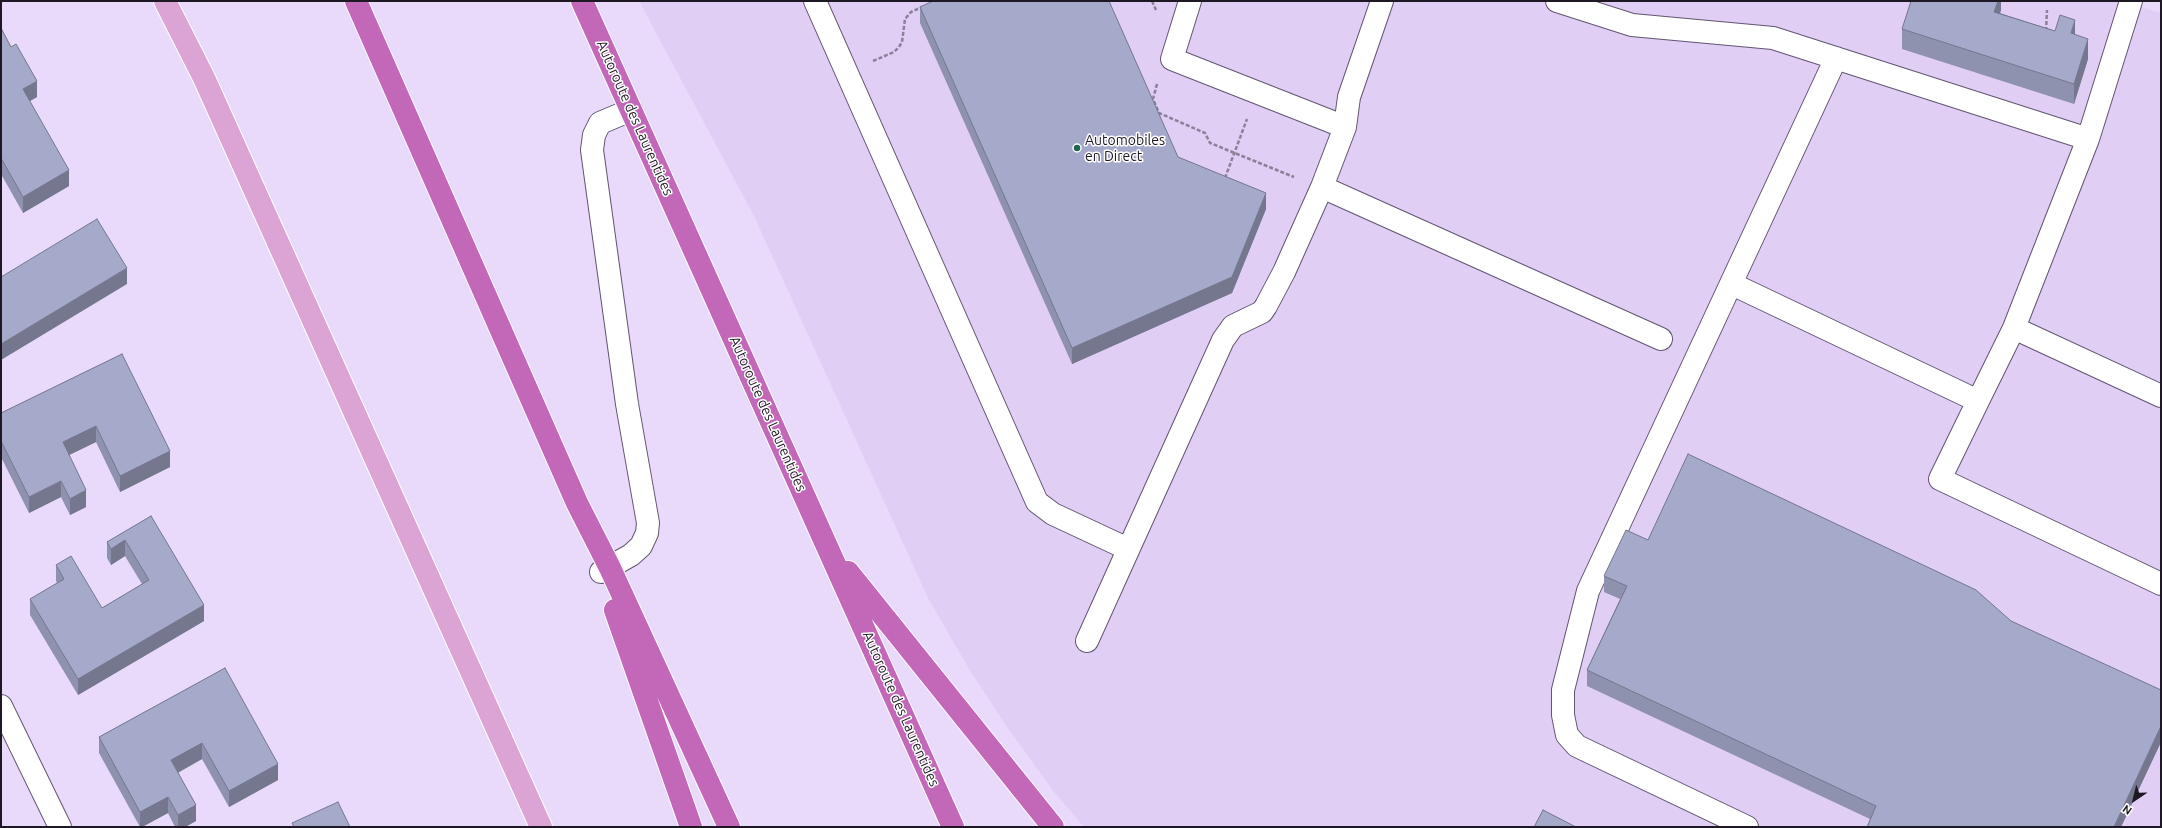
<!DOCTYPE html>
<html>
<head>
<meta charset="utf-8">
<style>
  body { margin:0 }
  #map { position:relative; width:2162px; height:828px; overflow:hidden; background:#e9dafb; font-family:Ubuntu,sans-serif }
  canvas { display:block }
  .frame { position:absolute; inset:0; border:2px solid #1d1823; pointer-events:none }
  .north { position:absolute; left:2114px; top:780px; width:40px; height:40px; -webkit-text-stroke:3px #fff; paint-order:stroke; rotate:215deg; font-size:11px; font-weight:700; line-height:16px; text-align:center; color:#1d1823 }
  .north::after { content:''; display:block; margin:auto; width:14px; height:18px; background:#1d1823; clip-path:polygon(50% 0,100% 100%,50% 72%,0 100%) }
</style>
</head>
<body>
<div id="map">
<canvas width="2162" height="828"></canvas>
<div class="frame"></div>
<div class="north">N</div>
</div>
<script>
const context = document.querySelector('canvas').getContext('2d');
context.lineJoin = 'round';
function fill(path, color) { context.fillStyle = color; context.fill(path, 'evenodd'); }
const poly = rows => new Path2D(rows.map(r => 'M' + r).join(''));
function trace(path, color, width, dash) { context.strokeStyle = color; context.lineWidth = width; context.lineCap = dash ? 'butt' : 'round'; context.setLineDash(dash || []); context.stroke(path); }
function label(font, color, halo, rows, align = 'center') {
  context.font = font + ' Ubuntu,sans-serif'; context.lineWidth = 3; context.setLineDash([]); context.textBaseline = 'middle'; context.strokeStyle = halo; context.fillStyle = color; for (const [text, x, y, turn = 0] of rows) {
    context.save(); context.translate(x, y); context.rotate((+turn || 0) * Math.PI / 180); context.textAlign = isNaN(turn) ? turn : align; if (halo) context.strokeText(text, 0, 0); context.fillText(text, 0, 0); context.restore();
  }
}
fill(poly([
  [639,1,2121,1,2161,13,2161,827,1084,827,1054,792,1007,727,969,669,928,598,754,216]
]), '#e0cef5');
const minor = poly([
  [815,1,1037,502,1053,514,1128,549],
  [1190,1,1172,59,1345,127,1349,97,1382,1],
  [1557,1,1632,25,1773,38,2088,139,2131,1],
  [1345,127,1322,187,1661,339],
  [2088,139,2014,328,2161,396],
  [1732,284,1978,401,2014,328],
  [1978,401,1940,479,2161,584],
  [601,572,631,555,641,546,647,533,648,523,627,404,592,150,594,135,600,123,631,110],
  [1087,641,1223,340,1233,326,1262,312,1266,306,1284,272,1322,187],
  [1,706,60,827],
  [1747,827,1577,746,1567,735,1563,715,1563,690,1588,591,1836,58]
]);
const major = poly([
  [165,1,204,78,541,827]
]);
const highway = poly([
  [356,1,577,503,610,568,729,827],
  [582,1,953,827],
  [848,572,1053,827],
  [615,610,691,827]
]);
trace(minor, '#625570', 24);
trace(major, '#fff', 24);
trace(highway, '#fff', 24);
trace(poly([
  [1152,1,1156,10],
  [2046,31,2047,10],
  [873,61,894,52,899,47,902,42,905,19,911,12,922,7],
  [1157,84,1153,99,1159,113,1205,133,1210,143,1294,177],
  [1225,178,1247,119]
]), '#8c8198', 2.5, [4, 2]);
trace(minor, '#fff', 22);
trace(major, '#dba4d4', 22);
trace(highway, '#c368b8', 22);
fill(poly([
  [2001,1,2001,10,2000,13,2055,31,2075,35,2088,59,2074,104,1902,49,1902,29],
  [920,7,1266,209,1232,293,1072,364,920,23],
  [1,28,37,97,30,101,69,186,23,213,1,174],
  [122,354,170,467,120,492,96,442,69,455,86,507,70,515,61,497,29,513,1,457,1,413],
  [151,516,204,621,78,695,30,615,30,599,57,583,56,581,56,565,102,608,142,584,125,556,111,565,107,558,107,542],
  [1648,540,2011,621,2161,742,2121,827,1867,827,1870,819,1587,686,1587,670,1620,599,1604,592,1604,576],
  [225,668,278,780,229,807,202,759,178,773,196,821,185,827,175,827,168,813,142,827,140,827,99,753,99,737]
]), '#8f92ae');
fill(poly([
  [1998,1,2001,1,2001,10,1994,31,1994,12],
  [2075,20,2075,39,2071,33],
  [2088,39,2088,59,2074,104,2074,84],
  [37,81,37,97,23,105,23,89],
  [69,170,69,186,23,213,23,197],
  [1266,193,1266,209,1232,293,1072,364,1072,348],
  [127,268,127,284,1,360,1,344],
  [96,426,96,442,63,458,63,442],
  [170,451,170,467,120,492,120,476],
  [61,481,61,497,29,513,29,497],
  [86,490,86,507,70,515,70,499],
  [125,540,125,556,111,565,111,549],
  [204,605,204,621,78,695,78,679],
  [2161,726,2161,742,2121,827,2114,827],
  [202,743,202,759,171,776,171,760],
  [278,764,278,780,229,807,229,791],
  [168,797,168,813,142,827,140,827,140,812],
  [196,805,196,821,185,827,178,827,178,815]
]), '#74778d');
const building = poly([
  [933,1,1109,1,1178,157,1266,193,1232,277,1072,348,920,7,933,1],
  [1911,1,1998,1,1994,12,2055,31,2060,15,2075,20,2071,33,2088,39,2074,84,1902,29,1911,1],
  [1,28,11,47,16,44,37,81,23,89,69,170,23,197,1,158,1,28],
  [97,219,127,268,1,344,1,277,97,219],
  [122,354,170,451,120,476,96,426,63,442,86,490,70,499,61,481,29,497,1,441,1,413,122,354],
  [1688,454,1976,590,2011,621,2161,690,2161,726,2114,827,1867,827,1876,806,1587,670,1627,586,1604,576,1626,530,1648,540,1688,454],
  [151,516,204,605,78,679,30,599,64,579,56,565,71,556,102,608,149,580,125,540,111,549,107,542,151,516],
  [225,668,278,764,229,791,202,743,171,760,196,805,178,815,168,797,140,812,99,737,225,668],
  [338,802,350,827,294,827,292,823,338,802],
  [1543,810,1576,827,1534,827,1543,810]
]);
fill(building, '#a6aaca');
trace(building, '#74778d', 1);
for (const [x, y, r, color] of [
  [1077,148,4,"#236554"]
]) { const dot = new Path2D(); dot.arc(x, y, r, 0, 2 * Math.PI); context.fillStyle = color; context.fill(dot); trace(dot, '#fff', 1.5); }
label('14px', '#1d1823', '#fff', [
  ["Autoroute des Laurentides",635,118,66],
  ["Autoroute des Laurentides",768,414,66],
  ["Autoroute des Laurentides",901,709,66]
]);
label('14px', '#1d1823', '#fff', [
  ["Automobiles",1085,140],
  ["en Direct",1085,156]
], 'left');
</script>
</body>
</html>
